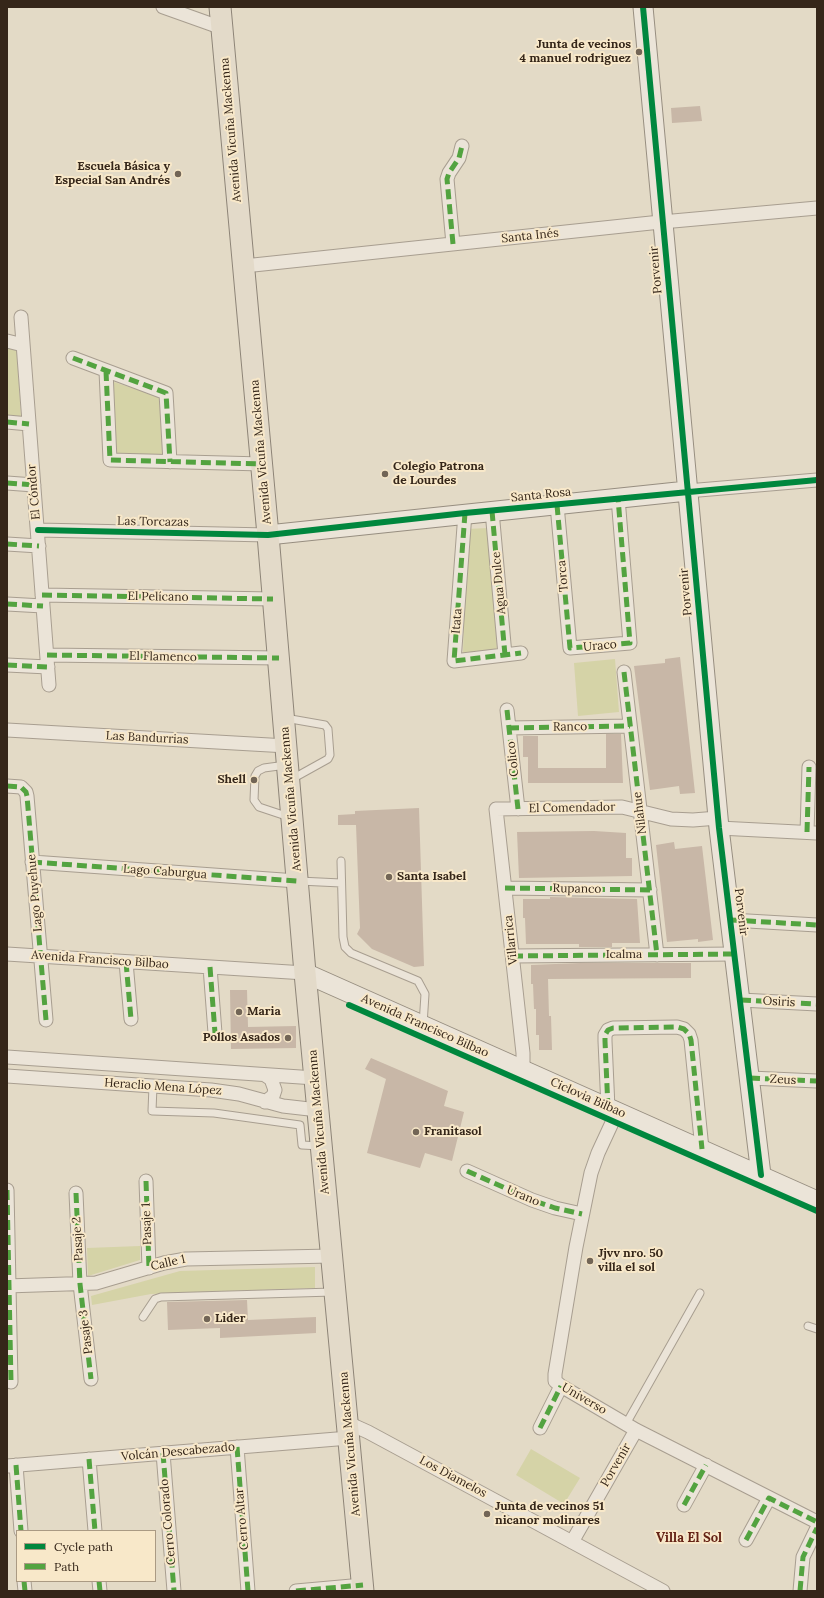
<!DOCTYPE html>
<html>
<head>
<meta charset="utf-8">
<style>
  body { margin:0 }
  #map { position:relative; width:824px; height:1598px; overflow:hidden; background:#e3dac6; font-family:Lora,serif }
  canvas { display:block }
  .frame { position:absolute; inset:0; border:8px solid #352619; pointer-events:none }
  .legend { position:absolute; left:16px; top:1530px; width:140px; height:52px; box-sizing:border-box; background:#f8e8c9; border:1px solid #aa9a83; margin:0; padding:5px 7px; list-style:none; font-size:12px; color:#352619 }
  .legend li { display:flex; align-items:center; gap:8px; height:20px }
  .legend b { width:20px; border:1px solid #aa9a83 }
</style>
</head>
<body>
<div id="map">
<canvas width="824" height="1598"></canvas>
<div class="frame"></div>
<ul class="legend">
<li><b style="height:5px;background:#00873e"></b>Cycle path</li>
<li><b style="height:5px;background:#53a340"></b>Path</li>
</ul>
</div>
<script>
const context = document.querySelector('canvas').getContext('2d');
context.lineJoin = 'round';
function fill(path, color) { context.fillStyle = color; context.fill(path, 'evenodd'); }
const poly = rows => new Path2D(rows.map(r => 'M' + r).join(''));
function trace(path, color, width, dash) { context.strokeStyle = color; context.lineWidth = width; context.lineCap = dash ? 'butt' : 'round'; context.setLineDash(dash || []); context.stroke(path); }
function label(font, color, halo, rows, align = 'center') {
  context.font = font + ' Lora,serif'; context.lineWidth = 4; context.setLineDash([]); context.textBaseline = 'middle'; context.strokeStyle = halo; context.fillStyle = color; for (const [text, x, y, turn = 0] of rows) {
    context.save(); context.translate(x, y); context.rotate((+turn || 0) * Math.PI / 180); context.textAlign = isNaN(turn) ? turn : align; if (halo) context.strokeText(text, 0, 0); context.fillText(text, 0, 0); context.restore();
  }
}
fill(poly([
  [7,347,17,350,21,417,7,416],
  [111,381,159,397,163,455,115,454],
  [489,528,497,650,463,654,466,529],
  [615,659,619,712,578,716,574,663],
  [140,1246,140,1260,88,1276,87,1248],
  [315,1267,315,1288,151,1294,92,1305,91,1296,180,1271],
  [531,1449,580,1478,564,1504,516,1475]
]), '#d5d3a7');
fill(poly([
  [700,106,702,121,672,123,671,108],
  [680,657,695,793,680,794,679,786,650,790,634,666,665,663,665,659],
  [606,734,621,734,623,783,528,783,528,757,523,757,523,736,538,736,538,768,606,768],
  [419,808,424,966,414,967,372,949,357,934,360,928,356,825,338,825,338,815,355,814,355,811],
  [594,831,626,833,626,858,632,858,632,876,519,878,517,832],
  [674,842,675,849,702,846,713,940,698,942,698,939,667,942,656,845],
  [550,897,637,899,640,943,612,943,612,947,579,947,579,944,526,944,525,918,523,918,523,899,550,899],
  [691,963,691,978,548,979,549,1016,551,1016,552,1050,539,1050,539,1035,536,1035,536,1009,534,1009,533,984,531,984,531,965,580,963],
  [230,990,247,990,248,1027,296,1026,296,1048,231,1049],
  [371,1058,448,1091,444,1106,464,1112,452,1161,425,1153,420,1168,367,1153,386,1079,365,1069],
  [247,1300,248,1320,316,1317,316,1333,220,1338,220,1328,168,1330,167,1302]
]), '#c8b7a7');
const lane = poly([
  [285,718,325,725,328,729,330,755,328,759,292,779],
  [286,765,264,768,258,771,255,776,254,800,259,807,289,817],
  [341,861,343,937,345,947,351,953,418,981,425,994,423,1025],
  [299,881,341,883],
  [153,1086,152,1111,214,1113,300,1125,302,1145,320,1146],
  [143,1317,155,1299,161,1297,333,1292],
  [808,1326,817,1329],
  [626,1424,700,1293]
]);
const street = poly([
  [163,7,222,28],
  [453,244,447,179,449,173,459,158,462,146],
  [244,266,651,223,817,208],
  [21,317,49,685],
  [7,341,23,345],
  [73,358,166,393,170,462],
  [106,371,110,460,262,464],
  [7,422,29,424],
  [7,483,34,485],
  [687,491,817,480],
  [557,505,570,648,630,643,618,498],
  [492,511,505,655],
  [465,513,454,661,521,653],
  [38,530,268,535],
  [7,544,39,546],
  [42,595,273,599],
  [7,604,43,606],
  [47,655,279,658],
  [7,665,48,667],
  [624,672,657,955],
  [507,710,518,809],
  [509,728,630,726],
  [7,730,287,746],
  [7,786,21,787,26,792,27,796,46,1020],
  [719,828,817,833],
  [807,832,809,767],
  [32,862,297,881],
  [505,888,650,890],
  [731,920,817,925],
  [7,954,305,973],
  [513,956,735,954],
  [126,962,131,1019],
  [210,967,215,1033],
  [741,1000,817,1004],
  [7,1057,315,1078],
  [523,1070,523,1053,496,809,622,807,671,819,693,820,718,818],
  [265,1075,271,1079,275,1090,273,1096,265,1102],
  [7,1076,211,1090,239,1094,283,1106,318,1110],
  [750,1078,817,1081],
  [608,1108,605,1041,605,1035,608,1030,613,1028,677,1027,684,1029,689,1034,691,1040,702,1149],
  [617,1112,598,1153,591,1173,576,1247,555,1374,555,1381,561,1386,636,1430,817,1522],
  [467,1171,532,1200,555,1208,582,1214],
  [146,1181,149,1268],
  [7,1190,11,1382],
  [76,1193,80,1284,91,1379],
  [7,1286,96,1283,164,1263,186,1259,332,1256],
  [348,1423,368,1432,663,1591],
  [540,1428,561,1386],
  [237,1447,248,1591],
  [163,1453,174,1591],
  [89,1459,95,1531],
  [16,1465,21,1531],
  [7,1466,349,1438],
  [684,1505,706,1465],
  [746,1540,769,1498],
  [572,1542,636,1430],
  [24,1581,25,1591],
  [99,1581,100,1591],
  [296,1591,363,1585],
  [800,1591,803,1557,817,1528]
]);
const secondary = poly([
  [643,7,719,828,761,1175],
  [268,535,687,491],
  [305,973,817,1201]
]);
const primary = poly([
  [220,7,268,535,305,973,363,1591]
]);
trace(lane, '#a89e90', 9);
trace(street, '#a89e90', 15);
trace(secondary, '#978e80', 21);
trace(primary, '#8d8477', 23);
trace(lane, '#ebe4d8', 7);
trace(street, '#ebe4d8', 13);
trace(secondary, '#ebe4d8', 19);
trace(primary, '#e3dac9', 21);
trace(poly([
  [453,244,447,179,449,173,459,158,462,146],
  [73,358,166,393,170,462],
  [106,371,110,460,262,464],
  [7,422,29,424],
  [7,483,34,485],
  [557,505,570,648,630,643,618,498],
  [492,511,505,655],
  [465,513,454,661,521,653],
  [7,544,39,546],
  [42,595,273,599],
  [7,604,43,606],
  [47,655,279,658],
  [7,665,48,667],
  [624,672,657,955],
  [507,710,518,809],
  [509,728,630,726],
  [7,786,21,787,26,792,27,796,46,1020],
  [807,832,809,767],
  [32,862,297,881],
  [505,888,650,890],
  [731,920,817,925],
  [513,956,735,954],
  [126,962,131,1019],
  [210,967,215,1033],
  [741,1000,817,1004],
  [750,1078,817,1081],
  [608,1108,605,1041,605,1035,608,1030,613,1028,677,1027,684,1029,689,1034,691,1040,702,1149],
  [467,1171,532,1200,555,1208,582,1214],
  [146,1181,149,1268],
  [7,1190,11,1382],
  [76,1193,80,1284,91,1379],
  [540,1428,561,1386],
  [237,1447,248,1591],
  [163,1453,174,1591],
  [89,1459,95,1531],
  [16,1465,21,1531],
  [684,1505,706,1465],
  [746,1540,769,1498,817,1522],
  [24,1581,25,1591],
  [99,1581,100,1591],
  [296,1591,363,1585],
  [800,1591,803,1557,817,1528]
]), '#53a340', 5, [10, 5]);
trace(poly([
  [643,7,719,828,761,1175],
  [38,530,268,535,465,513,817,480],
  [349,1005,817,1211]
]), '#00873e', 6);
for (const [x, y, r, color] of [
  [639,52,4,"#726556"],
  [178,174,4,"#726556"],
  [385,474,4,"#726556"],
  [254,780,4,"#726556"],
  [389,877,4,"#726556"],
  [239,1012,4,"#726556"],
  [288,1038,4,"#726556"],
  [416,1132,4,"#726556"],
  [590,1261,4,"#726556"],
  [207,1319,4,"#726556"],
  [487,1514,4,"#726556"]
]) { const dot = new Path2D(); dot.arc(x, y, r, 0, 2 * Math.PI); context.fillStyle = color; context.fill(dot); trace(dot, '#f8e8c9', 1.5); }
label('bold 12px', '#352619', '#f8e8c9', [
  ["Junta de vecinos",631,45,"right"],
  ["4 manuel rodriguez",631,59,"right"],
  ["Escuela Básica y",170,167,"right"],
  ["Especial San Andrés",170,181,"right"],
  ["Colegio Patrona",393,467],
  ["de Lourdes",393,481],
  ["Shell",246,780,"right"],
  ["Santa Isabel",397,877],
  ["Maria",247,1012],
  ["Pollos Asados",280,1038,"right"],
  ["Franitasol",424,1132],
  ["Jjvv nro. 50",598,1254],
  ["villa el sol",598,1268],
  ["Lider",215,1319],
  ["Junta de vecinos 51",495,1507],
  ["nicanor molinares",495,1521]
], 'left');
label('12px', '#352619', '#f8e8c9', [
  ["Avenida Vicuña Mackenna",231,130,-95],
  ["Santa Inés",530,236,-6],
  ["Porvenir",656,270,-95],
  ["Avenida Vicuña Mackenna",261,452,-95],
  ["El Cóndor",34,492,-95],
  ["Santa Rosa",541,495,-6],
  ["Las Torcazas",153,522,1],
  ["Torca",563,576,-95],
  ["Agua Dulce",499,583,-95],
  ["Porvenir",686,592,-95],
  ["El Pelícano",158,597,1],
  ["Itata",457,621,-86],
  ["Uraco",600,646,-5],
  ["El Flamenco",163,657,1],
  ["Ranco",570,727,-1],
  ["Las Bandurrias",147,738,3],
  ["Colico",513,759,-96],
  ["Avenida Vicuña Mackenna",291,799,-95],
  ["El Comendador",572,808,-1],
  ["Nilahue",640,813,-97],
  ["Lago Caburgua",165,872,4],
  ["Rupanco",577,889,1],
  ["Lago Puyehue",35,893,-95],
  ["Porvenir",741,912,83],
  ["Villarrica",511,940,-96],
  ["Icalma",624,955],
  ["Avenida Francisco Bilbao",100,960,4],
  ["Osiris",779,1002,3],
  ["Avenida Francisco Bilbao",425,1026,24],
  ["Zeus",783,1080,3],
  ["Heraclio Mena López",163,1087,4],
  ["Ciclovia Bilbao",588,1098,24],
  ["Avenida Vicuña Mackenna",319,1122,-95],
  ["Urano",523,1196,23],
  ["Pasaje 1",147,1224,-92],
  ["Pasaje 2",78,1239,-93],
  ["Calle 1",168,1263,-13],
  ["Pasaje 3",86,1332,-97],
  ["Universo",584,1399,30],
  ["Avenida Vicuña Mackenna",350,1444,-95],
  ["Volcán Descabezado",178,1452,-5],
  ["Porvenir",616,1465,-60],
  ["Los Diamelos",453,1477,28],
  ["Cerro Altar",242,1519,-95],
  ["Cerro Colorado",168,1522,-95]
]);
label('bold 13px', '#652316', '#f8e8c9', [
  ["Villa El Sol",689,1538]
]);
</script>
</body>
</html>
